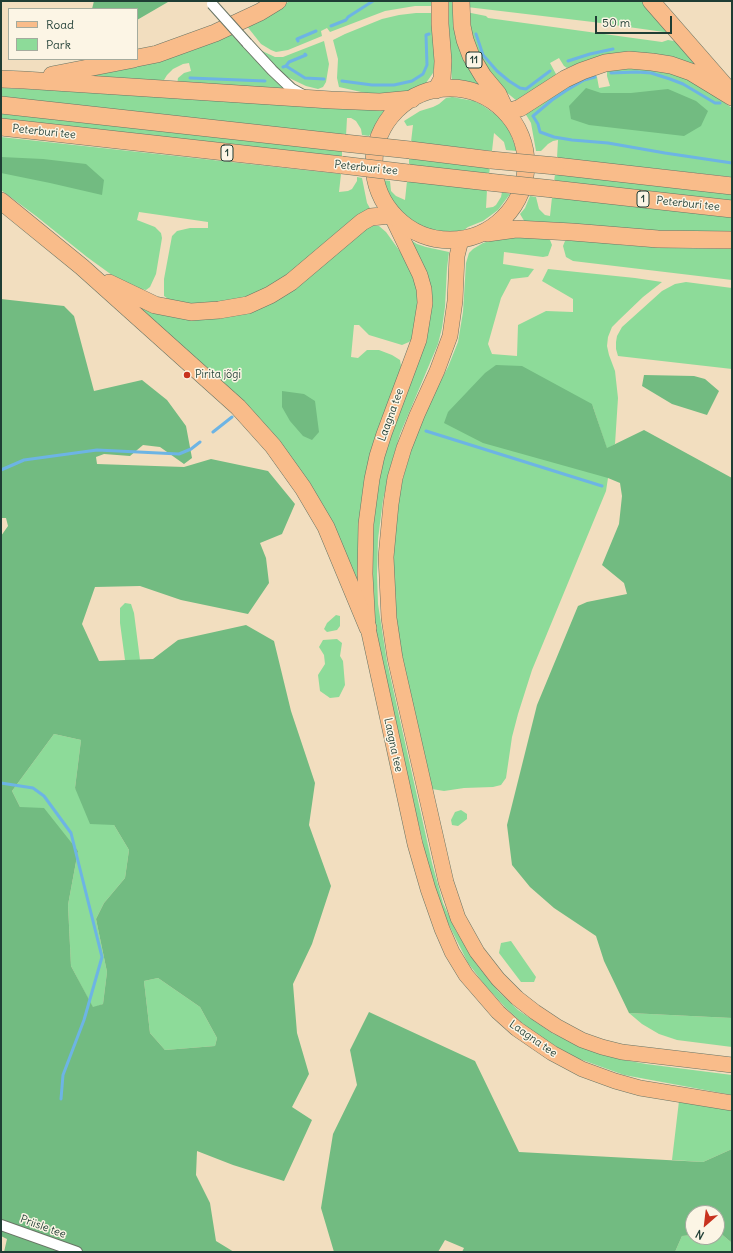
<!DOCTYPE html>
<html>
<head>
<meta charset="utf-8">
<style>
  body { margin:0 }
  #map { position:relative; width:733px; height:1253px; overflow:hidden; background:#f2debf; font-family:Delius,sans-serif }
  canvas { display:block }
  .frame { position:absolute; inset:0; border:2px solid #1f3d34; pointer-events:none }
  .legend { position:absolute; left:8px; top:8px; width:130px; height:52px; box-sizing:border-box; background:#fcf5e5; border:1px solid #a4ab9e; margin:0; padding:5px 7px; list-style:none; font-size:12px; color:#1f3d34 }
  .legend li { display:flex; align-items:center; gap:8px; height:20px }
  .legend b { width:20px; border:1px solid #a4ab9e }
  .north { position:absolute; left:685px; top:1205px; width:40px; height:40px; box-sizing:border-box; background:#fcf5e5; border:1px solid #a4ab9e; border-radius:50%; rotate:208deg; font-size:11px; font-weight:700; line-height:16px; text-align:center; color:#1f3d34 }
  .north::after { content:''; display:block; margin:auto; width:14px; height:18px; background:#c8321e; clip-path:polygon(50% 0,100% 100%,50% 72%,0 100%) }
  .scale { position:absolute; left:595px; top:16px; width:77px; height:18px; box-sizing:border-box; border:2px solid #1f3d34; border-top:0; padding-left:5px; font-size:12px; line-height:14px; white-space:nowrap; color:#1f3d34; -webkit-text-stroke:3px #fcf5e5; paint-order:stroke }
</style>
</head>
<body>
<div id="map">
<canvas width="733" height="1253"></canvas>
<div class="frame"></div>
<ul class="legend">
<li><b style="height:5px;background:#f9bc8a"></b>Road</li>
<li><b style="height:11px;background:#8ddb99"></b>Park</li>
</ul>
<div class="north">N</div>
<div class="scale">50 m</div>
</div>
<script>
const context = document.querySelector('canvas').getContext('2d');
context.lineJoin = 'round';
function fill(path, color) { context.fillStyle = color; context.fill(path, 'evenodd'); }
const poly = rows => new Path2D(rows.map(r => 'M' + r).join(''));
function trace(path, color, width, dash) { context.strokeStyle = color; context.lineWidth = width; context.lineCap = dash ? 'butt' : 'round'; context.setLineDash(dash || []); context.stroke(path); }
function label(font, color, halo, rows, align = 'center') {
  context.font = font + ' Delius,sans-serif'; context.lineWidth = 3; context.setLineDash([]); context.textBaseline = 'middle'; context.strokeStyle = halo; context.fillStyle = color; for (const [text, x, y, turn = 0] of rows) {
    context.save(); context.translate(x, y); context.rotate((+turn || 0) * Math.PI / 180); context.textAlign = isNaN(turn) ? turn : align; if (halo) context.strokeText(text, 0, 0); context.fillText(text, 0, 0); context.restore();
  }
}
fill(poly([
  [290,1,433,1,433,6,415,6,385,11,330,32,327,28,321,31,322,36,288,50,276,52,271,50,261,44,246,25],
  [449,1,454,1,487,91,462,83,452,82,448,11],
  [468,1,643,1,671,33,593,22,467,7],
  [416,13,433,13,435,56,434,68,433,73,426,83,416,90,406,94,370,94,339,87,337,78,338,59,333,40,345,34,382,19,399,15],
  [471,13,486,16,488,18,662,42,668,40,679,42,702,69,588,60,567,68,564,66,559,58,550,63,556,74,553,78,517,101,505,91,492,76,474,44,467,14],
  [229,32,272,78,283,87,279,92,177,84,178,78,184,73,191,71,189,63,183,64,173,69,167,75,164,80,160,82,68,78],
  [324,41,329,64,326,82,323,87,318,89,306,86,285,76,260,50,275,57,283,57],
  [628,66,674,73,694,82,732,108,732,177,557,158,558,140,553,141,548,144,541,151,536,151,531,123,525,113,563,86,595,75,597,77,599,88,610,86,607,76,607,71,610,68],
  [1,88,149,94,386,109,386,112,369,136,362,135,361,129,356,121,351,118,347,118,346,136,1,97],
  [452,97,474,101,482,105,499,117,508,128,517,151,506,150,504,142,494,133,492,151,411,142,413,125,407,126,404,121,420,111,433,107,439,104,446,98],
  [1,112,342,150,342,157,1,121],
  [1,137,341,174,339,192,348,191,352,189,357,181,357,177,362,178,367,203,371,210,291,273,254,294,230,302,205,305,171,301,164,296,164,279,172,236,177,231,190,228,208,228,208,222,139,212,137,220,155,227,161,233,162,238,156,274,150,287,146,290,136,288,116,278,87,257,36,216,1,190],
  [409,158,490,167,489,175,409,166],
  [555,174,732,193,732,201,554,182],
  [382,180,390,181,391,191,396,196,405,200,407,181,487,190,486,208,493,207,496,205,501,197,502,192,510,194,498,210,490,216,483,221,468,227,454,238,447,237,434,235,416,228,401,218,389,201,385,192],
  [530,196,536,197,539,209,545,215,550,216,552,197,732,217,732,233,662,233,526,224,520,214,525,208],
  [372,226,379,226,386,232,404,257,416,283,418,297,418,314,412,339,409,342,402,345,369,335,359,325,354,325,351,357,358,358,367,350,379,350,392,355,400,360,401,366,359,525,358,570,359,591,311,490,127,301,220,317,361,231],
  [544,236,550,240,552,245,548,256,543,257,504,252,503,264,534,269,528,277,511,279,501,298,488,344,492,354,517,356,518,325,546,311,573,312,573,299,542,281,548,269,635,278,662,282,643,297,619,320,612,327,608,337,607,346,609,355,615,371,618,398,615,444,607,449,592,404,608,478,606,491,532,670,518,714,512,737,506,778,501,785,493,787,464,788,444,791,432,789,405,675,394,602,392,562,395,523,402,482,416,433,435,392,448,367,458,342,463,312,466,263,469,253,473,249,483,243,496,239,513,237],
  [406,237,417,244,426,247,449,252,447,268,445,307,442,328,438,344,400,434,390,469,383,500,378,539,377,574,378,604,387,662,432,863,443,903,456,931,477,965,498,991,518,1010,552,1033,579,1046,619,1059,646,1064,732,1075,732,1095,624,1075,574,1057,552,1044,529,1029,505,1007,484,984,468,963,441,909,428,871,422,838,409,785,378,642,372,608,370,541,380,458,431,309,432,291,425,273],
  [572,238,621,245,667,248,732,249,732,280,573,261,566,257,563,246,565,241],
  [686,282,732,288,732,369,618,356,616,349,616,342,617,336,622,327,662,291,675,284],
  [125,603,131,604,134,613,140,660,125,660,120,623,120,608],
  [336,615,340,616,340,626,337,630,327,632,324,629,327,623],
  [337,639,342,643,340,656,343,661,345,685,339,697,330,698,320,691,318,675,325,664,324,655,319,647,323,640],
  [54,734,81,740,75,788,114,825,129,850,125,878,104,903,96,919,107,972,103,1004,93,1008,71,966,68,905,78,851,20,807,12,791],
  [461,810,467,814,467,819,458,826,452,825,451,820,455,812],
  [511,941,536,977,534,982,521,982,499,953,501,943],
  [158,978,200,1007,217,1038,215,1046,165,1050,150,1033,144,981],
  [629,1013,732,1018,732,1047,677,1040,659,1034,642,1024],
  [679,1101,732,1109,732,1149,703,1162,672,1160],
  [717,1232,719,1232,732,1243,732,1252,675,1252,682,1236,693,1235,693,1237,717,1237]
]), '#8ddb99');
fill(poly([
  [94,1,167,1,168,2,137,20,137,9,92,9],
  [586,88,601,93,631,93,668,89,696,101,708,111,701,126,684,136,589,125,571,119,569,106],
  [1,157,43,159,86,164,104,180,102,195,50,183,1,173],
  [1,299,64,306,74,316,94,391,142,380,167,400,186,426,192,458,184,464,160,447,143,445,130,456,104,454,96,457,97,464,184,467,211,459,268,471,295,504,282,534,260,543,266,558,269,583,248,614,181,600,140,586,95,587,82,624,99,661,153,659,178,640,246,625,274,641,291,711,315,783,309,825,331,886,312,944,293,984,297,1033,309,1074,292,1107,312,1120,284,1181,233,1165,197,1151,196,1175,210,1203,216,1241,234,1252,4,1252,7,1239,1,1236,1,536,8,526,6,518,1,518],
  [54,734,81,740,75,788,90,824,114,825,129,850,125,878,104,903,96,919,107,972,103,1004,93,1007,71,966,68,905,78,851,44,808,20,807,12,791],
  [158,978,200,1007,217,1038,215,1046,165,1050,150,1033,144,981],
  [496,365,522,366,592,404,607,448,644,430,732,478,732,1018,629,1013,604,961,596,936,554,908,530,887,512,865,507,825,537,705,578,606,587,602,627,594,624,583,602,565,619,524,622,496,620,483,608,478,483,443,444,423,448,412,485,373],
  [644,375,694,376,705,379,719,391,707,415,672,404,642,386],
  [282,391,304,394,315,401,319,432,312,440,303,436,290,421,282,407],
  [369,1012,475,1061,519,1152,703,1162,732,1149,732,1243,719,1232,717,1232,717,1213,693,1213,693,1235,682,1236,675,1252,462,1252,464,1248,445,1240,438,1252,334,1252,321,1208,333,1134,357,1085,350,1050]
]), '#72bb81');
trace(poly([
  [331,26,346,20,348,17,373,1],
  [476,34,483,55,497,71,509,81,520,88,526,89,550,71],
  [298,41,297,39,316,31],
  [568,61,590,54,613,49],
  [286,66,289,62,306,55,305,54],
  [283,67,286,66,305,78,324,79],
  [611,73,637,72,651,73,670,79,683,84,715,103,720,103],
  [595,77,584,80,567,90,552,100,533,116,538,124,540,132,554,137,572,140,608,143,665,153,732,163],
  [190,78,265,81],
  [342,81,372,85,394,85,412,81,423,74,427,65,426,35,429,34],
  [426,431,602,486],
  [213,432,232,417],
  [1,470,24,460,97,450,179,454,191,449,200,442],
  [1,783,33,788,44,796,71,833,102,957,84,1020,63,1075,61,1099]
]), '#6db4e4', 3);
const street = poly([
  [247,43,272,70,292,89,303,95],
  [1,1225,77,1252]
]);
const primary = poly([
  [391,215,420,275,424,289,425,303,419,340,384,434,377,456,372,479,366,524,365,574,368,628,415,844,428,889,442,929,452,952,466,975,498,1012,517,1029,552,1053,582,1069,615,1081,640,1088,732,1103],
  [461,240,457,256,455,301,450,336,437,371,417,415,404,448,395,478,391,504,386,557,389,618,395,658,446,882,458,918,477,952,498,979,517,998,535,1012,556,1026,582,1040,602,1047,622,1052,732,1065]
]);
const highway = poly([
  [461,1,462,26,465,40,471,56,483,76,498,94,504,107],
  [651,1,727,88],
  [137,58,157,54,215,33,260,12,278,1],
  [52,75,134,59],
  [1,79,24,80,331,100,380,102,412,99],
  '374 164a76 76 0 1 1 152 0a76 76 0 1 1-152 0Z',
  [436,90,442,79,443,61,440,24,440,1],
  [1,105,344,143],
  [507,112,520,108,565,79,582,71,605,63,629,60,652,62,671,65,691,72,732,97],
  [1,127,342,165],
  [410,150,491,160],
  [556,166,732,186],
  [408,173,488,182],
  [553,189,732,209],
  [1,201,82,267,238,407,273,446,303,488,326,527,368,628],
  [487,233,516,229,572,232,658,239,732,240],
  [109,283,155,305,191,312,219,310,248,305,270,295,291,282,362,222,371,217,391,215]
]);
trace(street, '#697565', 12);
trace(primary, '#697565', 16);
trace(highway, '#697565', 18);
trace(street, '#fff', 10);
trace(primary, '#f9bc8a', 15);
trace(highway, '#f9bc8a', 17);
const streetBridge = poly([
  [212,4,247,43]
]);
const highwayBridge = poly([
  [344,143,410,150],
  [491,160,556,166],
  [342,165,408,173],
  [488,182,553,189]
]);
trace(streetBridge, '#697565', 12, []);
trace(highwayBridge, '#697565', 18, []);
trace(streetBridge, '#fff', 10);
trace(highwayBridge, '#f9bc8a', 17);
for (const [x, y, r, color] of [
  [187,375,4,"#c8321e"]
]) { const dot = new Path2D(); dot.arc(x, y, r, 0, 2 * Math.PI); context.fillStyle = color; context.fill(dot); trace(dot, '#fcf5e5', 1.5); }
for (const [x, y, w] of [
  [474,60,16],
  [227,153,12],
  [643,199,12]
]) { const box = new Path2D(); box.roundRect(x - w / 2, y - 8, w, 16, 3); context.fillStyle = '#fcf5e5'; context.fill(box); trace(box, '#1f3d34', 1); }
label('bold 10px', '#1f3d34', null, [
  ["11",474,60],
  ["1",227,153],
  ["1",643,199]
]);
label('11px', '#1f3d34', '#fcf5e5', [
  ["Peterburi tee",44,132,6],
  ["Peterburi tee",366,168,6],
  ["Peterburi tee",688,204,6],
  ["Laagna tee",391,415,-70],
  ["Laagna tee",393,745,78],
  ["Laagna tee",533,1039,35],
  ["Priisle tee",43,1227,20]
]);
label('11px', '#1f3d34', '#fcf5e5', [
  ["Pirita jõgi",195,375]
], 'left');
</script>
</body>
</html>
